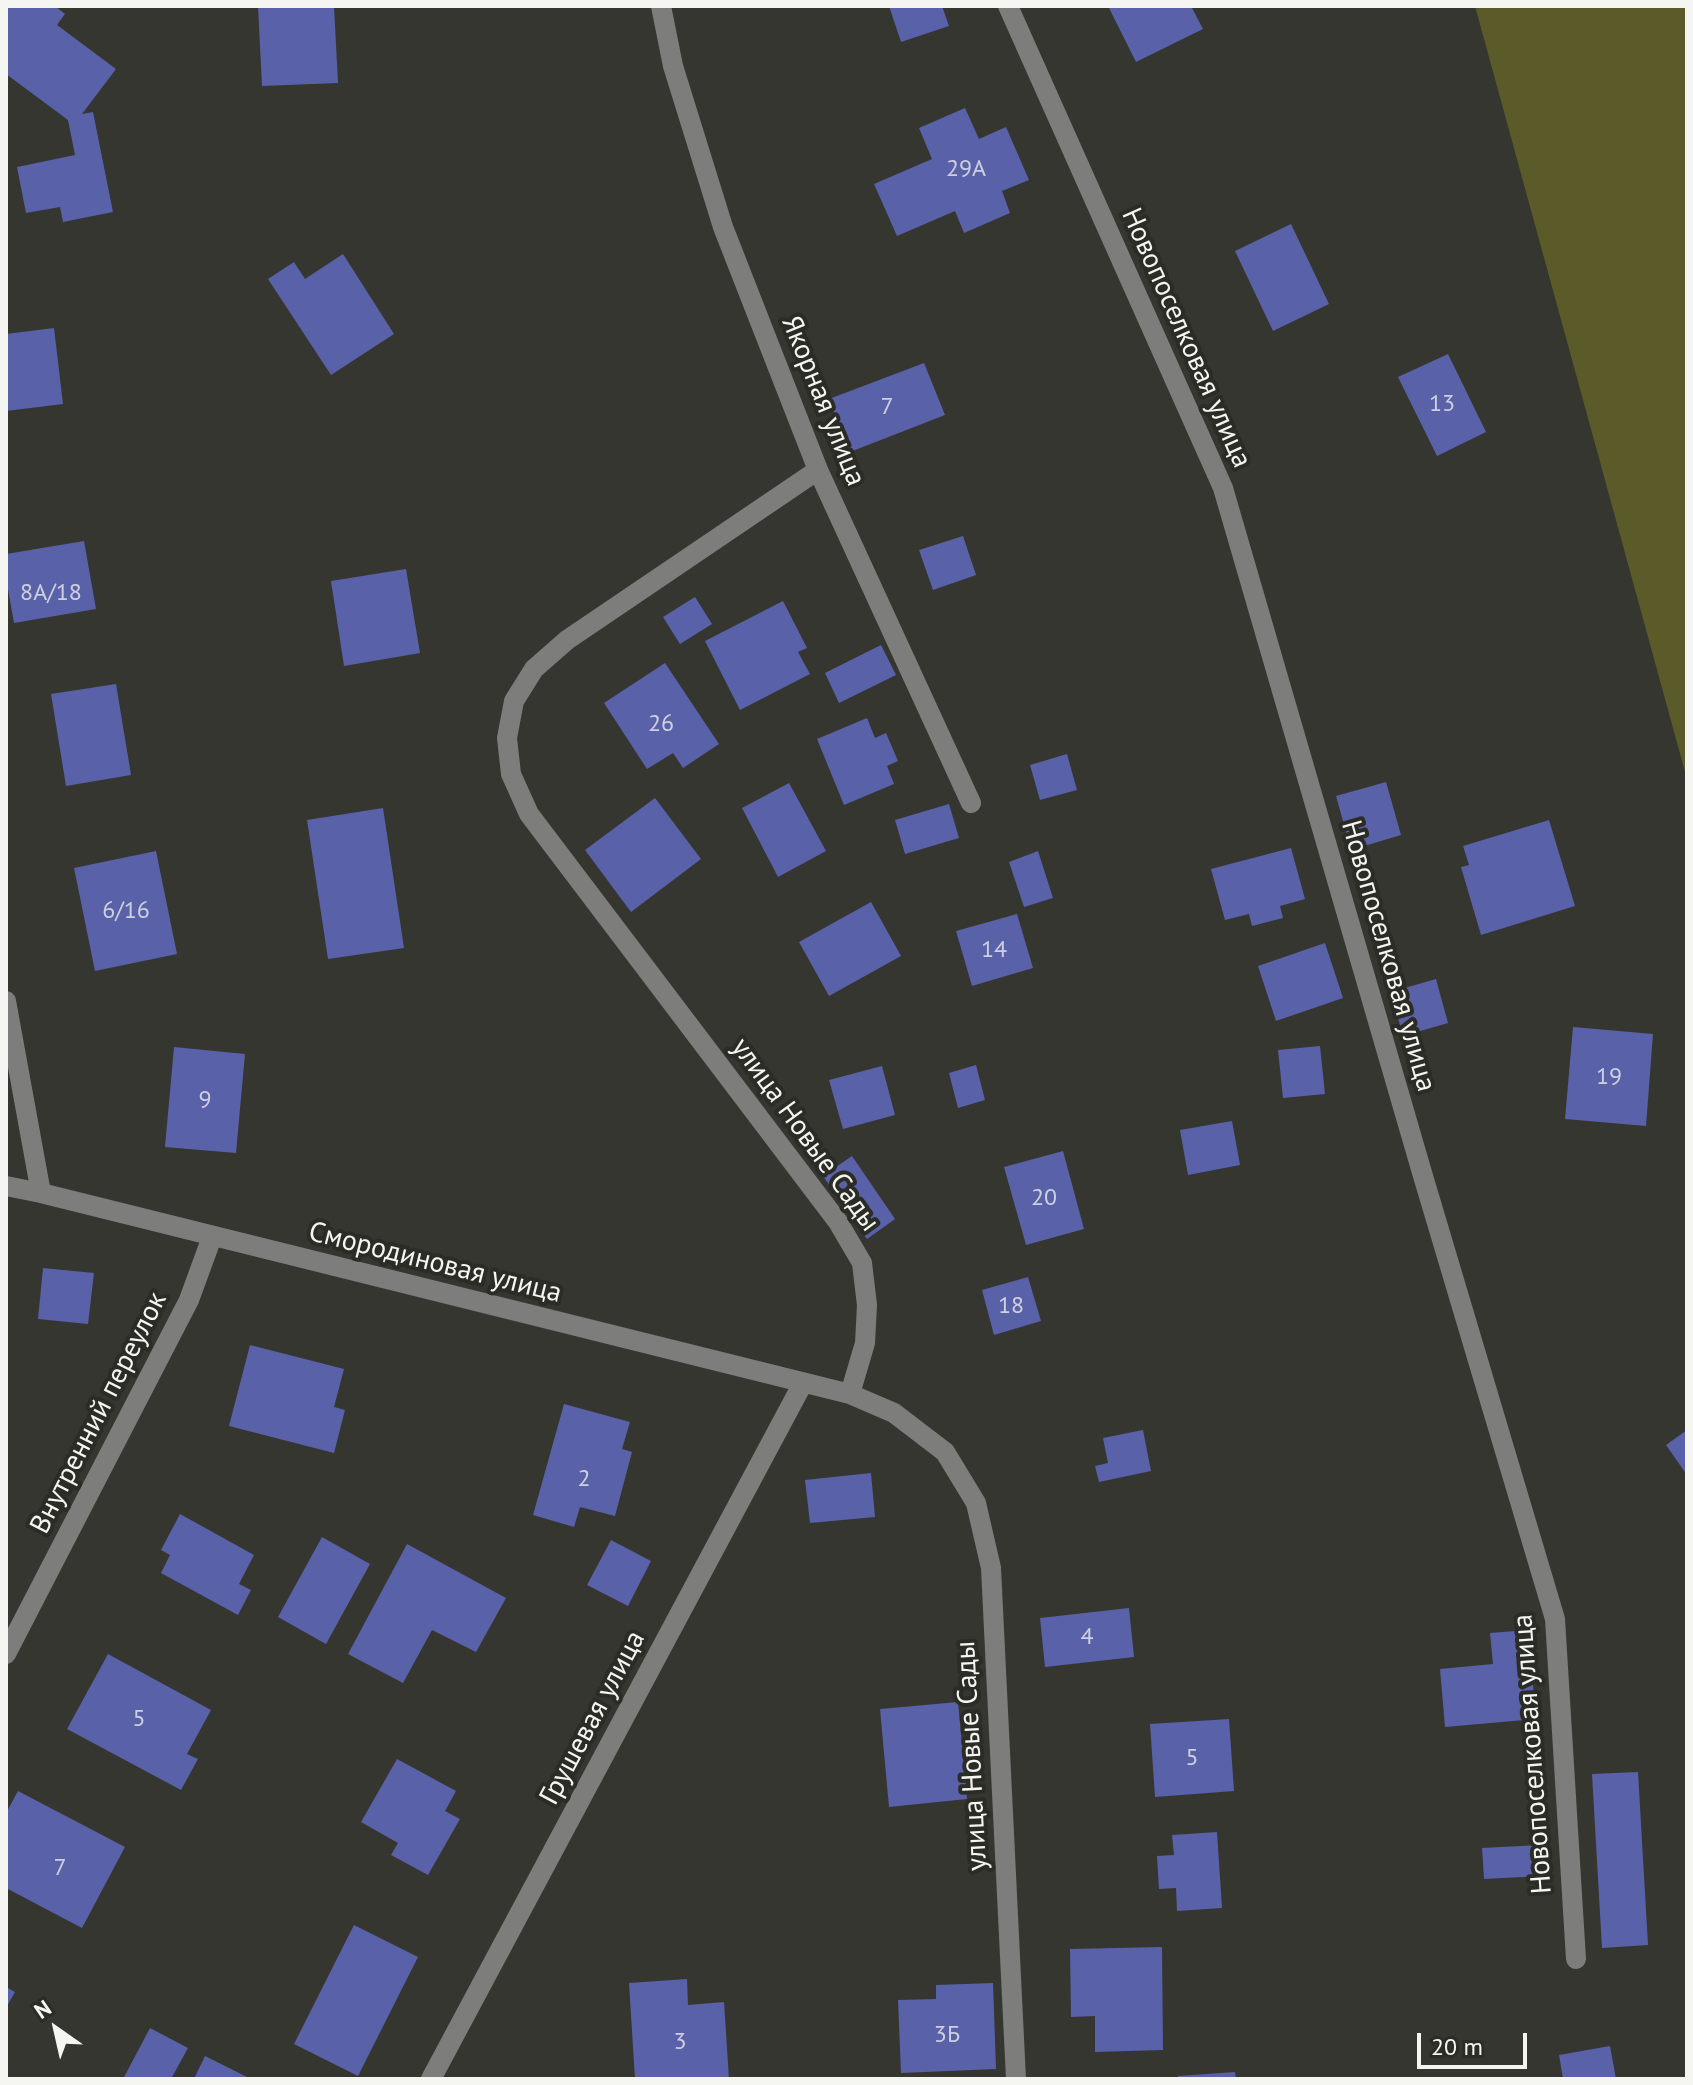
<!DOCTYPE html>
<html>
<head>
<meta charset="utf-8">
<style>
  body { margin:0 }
  #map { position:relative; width:1693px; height:2085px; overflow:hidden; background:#363631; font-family:"PT Sans",sans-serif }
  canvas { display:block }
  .frame { position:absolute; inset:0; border:8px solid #f5f5f2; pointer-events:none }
  .north { position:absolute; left:16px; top:1989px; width:80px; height:80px; -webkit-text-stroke:6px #2c2c27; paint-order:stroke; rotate:326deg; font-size:22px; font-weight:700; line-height:32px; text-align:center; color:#f5f5f2 }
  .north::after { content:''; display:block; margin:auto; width:28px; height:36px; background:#f5f5f2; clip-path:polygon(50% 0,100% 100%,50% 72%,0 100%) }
  .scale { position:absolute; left:1417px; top:2033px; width:110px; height:36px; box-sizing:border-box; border:4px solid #f5f5f2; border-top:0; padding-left:10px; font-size:24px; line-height:28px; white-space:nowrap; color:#f5f5f2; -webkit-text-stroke:6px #2c2c27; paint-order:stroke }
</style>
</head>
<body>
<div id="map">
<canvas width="1693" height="2085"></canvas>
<div class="frame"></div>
<div class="north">N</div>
<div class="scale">20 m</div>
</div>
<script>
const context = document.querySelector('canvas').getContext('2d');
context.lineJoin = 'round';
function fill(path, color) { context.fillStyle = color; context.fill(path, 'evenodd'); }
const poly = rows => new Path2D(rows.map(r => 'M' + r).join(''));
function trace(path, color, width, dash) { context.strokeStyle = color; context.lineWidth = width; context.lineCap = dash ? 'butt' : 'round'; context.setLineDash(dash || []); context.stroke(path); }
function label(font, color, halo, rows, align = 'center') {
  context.font = font + ' "PT Sans",sans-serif'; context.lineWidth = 8; context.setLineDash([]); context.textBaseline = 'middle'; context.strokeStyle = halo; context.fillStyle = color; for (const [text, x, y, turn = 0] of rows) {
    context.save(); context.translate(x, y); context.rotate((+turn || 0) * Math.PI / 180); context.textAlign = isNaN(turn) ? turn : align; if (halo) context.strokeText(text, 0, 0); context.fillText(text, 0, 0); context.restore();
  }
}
fill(poly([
  [1475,6,1687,6,1687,779]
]), '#5b5b2a');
fill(poly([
  [6,6,55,6,65,14,57,25,116,69,82,114,93,112,113,212,63,222,60,207,26,213,17,167,75,155,68,120,6,74],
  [258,6,334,6,338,83,262,86],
  [889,6,942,6,949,26,901,42],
  [1108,6,1191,6,1203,29,1136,62],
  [965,108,979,139,1006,127,1029,180,1002,191,1010,213,964,233,955,211,897,236,874,184,932,159,919,128],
  [1291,224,1329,304,1273,331,1235,251],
  [343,254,394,334,331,375,268,279,294,262,305,279],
  [54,328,63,404,6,411,6,334],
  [1448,354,1486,432,1437,456,1398,377],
  [924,363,945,415,850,452,829,399],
  [963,536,976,575,933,590,919,550],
  [84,541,96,609,14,623,6,578,6,554],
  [406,569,420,653,344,666,331,581],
  [695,597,712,624,680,644,663,617],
  [783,601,807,648,798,652,810,674,740,710,705,641],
  [881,645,896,675,839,703,825,673],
  [665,663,719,744,683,768,673,753,647,769,604,703],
  [116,684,131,775,66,786,51,694],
  [867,718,875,738,886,733,898,761,887,766,894,784,844,805,817,739],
  [1067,754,1077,790,1040,800,1030,765],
  [1386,782,1401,835,1351,850,1336,796],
  [789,783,826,851,778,877,742,808],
  [655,798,701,859,631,912,585,850],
  [949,804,959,838,905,854,895,820],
  [383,808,404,948,328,959,307,820],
  [1549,820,1575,906,1481,935,1461,867,1469,865,1463,846],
  [1291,848,1305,899,1280,906,1283,918,1252,926,1249,914,1225,920,1211,869],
  [156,851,177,954,95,971,74,868],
  [1038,851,1053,898,1024,907,1009,862],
  [871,902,901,956,829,996,799,942],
  [1017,914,1033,968,972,986,956,931],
  [1325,943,1343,998,1276,1021,1258,966],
  [1436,979,1448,1023,1403,1036,1391,992],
  [1573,1027,1653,1034,1646,1126,1565,1119],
  [1320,1046,1325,1094,1283,1098,1278,1050],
  [174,1047,245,1054,236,1153,165,1147],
  [976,1065,985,1100,958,1108,949,1073],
  [882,1066,895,1115,843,1129,829,1080],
  [1232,1121,1240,1165,1188,1175,1180,1130],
  [1063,1151,1084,1229,1026,1245,1004,1167],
  [852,1156,895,1219,867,1239,823,1176],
  [43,1268,94,1273,88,1324,38,1319],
  [1028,1277,1041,1321,994,1335,982,1290],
  [250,1345,344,1369,334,1407,345,1410,334,1453,229,1426],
  [564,1404,630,1422,622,1449,632,1452,615,1516,580,1507,574,1527,533,1515],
  [1143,1430,1151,1471,1099,1482,1095,1466,1108,1463,1103,1438],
  [1687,1430,1687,1475,1666,1445],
  [871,1473,875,1517,810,1523,805,1480],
  [180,1514,254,1555,239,1584,251,1590,238,1615,161,1573,170,1555,161,1550],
  [322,1537,370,1564,326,1644,278,1617],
  [611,1540,651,1561,628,1606,587,1585],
  [407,1544,506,1598,476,1652,432,1630,403,1683,348,1654],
  [1129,1608,1134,1657,1045,1667,1040,1618],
  [1528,1630,1536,1719,1445,1727,1440,1669,1493,1664,1490,1633],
  [108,1654,211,1710,187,1754,198,1759,181,1790,67,1729],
  [958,1702,967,1799,889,1807,880,1709],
  [1229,1719,1234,1791,1155,1797,1150,1724],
  [397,1759,456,1791,445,1811,460,1819,428,1875,391,1855,398,1843,361,1822],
  [1638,1772,1648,1945,1602,1948,1592,1774],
  [18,1791,125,1847,82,1928,6,1888,6,1813],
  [1217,1832,1222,1908,1177,1911,1176,1888,1159,1889,1157,1856,1174,1855,1172,1835],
  [1540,1845,1542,1876,1484,1879,1482,1848],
  [354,1925,418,1957,358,2076,294,2044],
  [1162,1947,1163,2050,1095,2052,1095,2016,1071,2017,1070,1949],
  [687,1979,688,2005,724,2002,729,2079,635,2079,629,1983],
  [993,1983,996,2069,901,2073,898,2000,936,1999,936,1985],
  [6,1987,15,1992,6,2008],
  [150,2028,188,2048,171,2079,123,2079],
  [1610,2046,1616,2079,1563,2079,1559,2055],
  [205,2056,251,2079,194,2079],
  [1235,2072,1236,2079,1178,2079,1178,2076]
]), '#5961a8');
trace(poly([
  [661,6,673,66,723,227,818,470,971,803],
  [1008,6,1223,488,1423,1176,1555,1619,1576,1959],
  [818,470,567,640,534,669,514,701,507,738,511,774,529,814,838,1222,862,1263,867,1305,865,1343,850,1394],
  [6,1001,41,1193],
  [6,1186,41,1193,850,1394,894,1413,945,1452,976,1503,991,1568,1016,2079],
  [6,1654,189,1300,212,1237],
  [431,2079,803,1383]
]), '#7d7e7b', 20);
label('24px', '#ced0e0', null, [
  ["29А",966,169],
  ["13",1442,404],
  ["7",887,407],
  ["8А/18",51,593],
  ["26",661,724],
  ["6/16",126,911],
  ["14",994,950],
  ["19",1609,1077],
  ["9",205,1100],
  ["20",1044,1198],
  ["18",1011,1306],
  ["2",584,1479],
  ["4",1087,1637],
  ["5",139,1719],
  ["5",1192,1758],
  ["7",60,1868],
  ["3Б",947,2035],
  ["3",680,2042]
]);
label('28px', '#f5f5f2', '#2c2c27', [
  ["Новопоселковая улица",1186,338,66],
  ["Якорная улица",823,401,68],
  ["Новопоселковая улица",1388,956,74],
  ["улица Новые Сады",805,1135,54],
  ["Смородиновая улица",435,1263,14],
  ["Внутренний переулок",99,1413,-63],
  ["Грушевая улица",593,1718,-62],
  ["Новопоселковая улица",1533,1754,-94],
  ["улица Новые Сады",972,1756,-93]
]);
</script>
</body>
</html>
